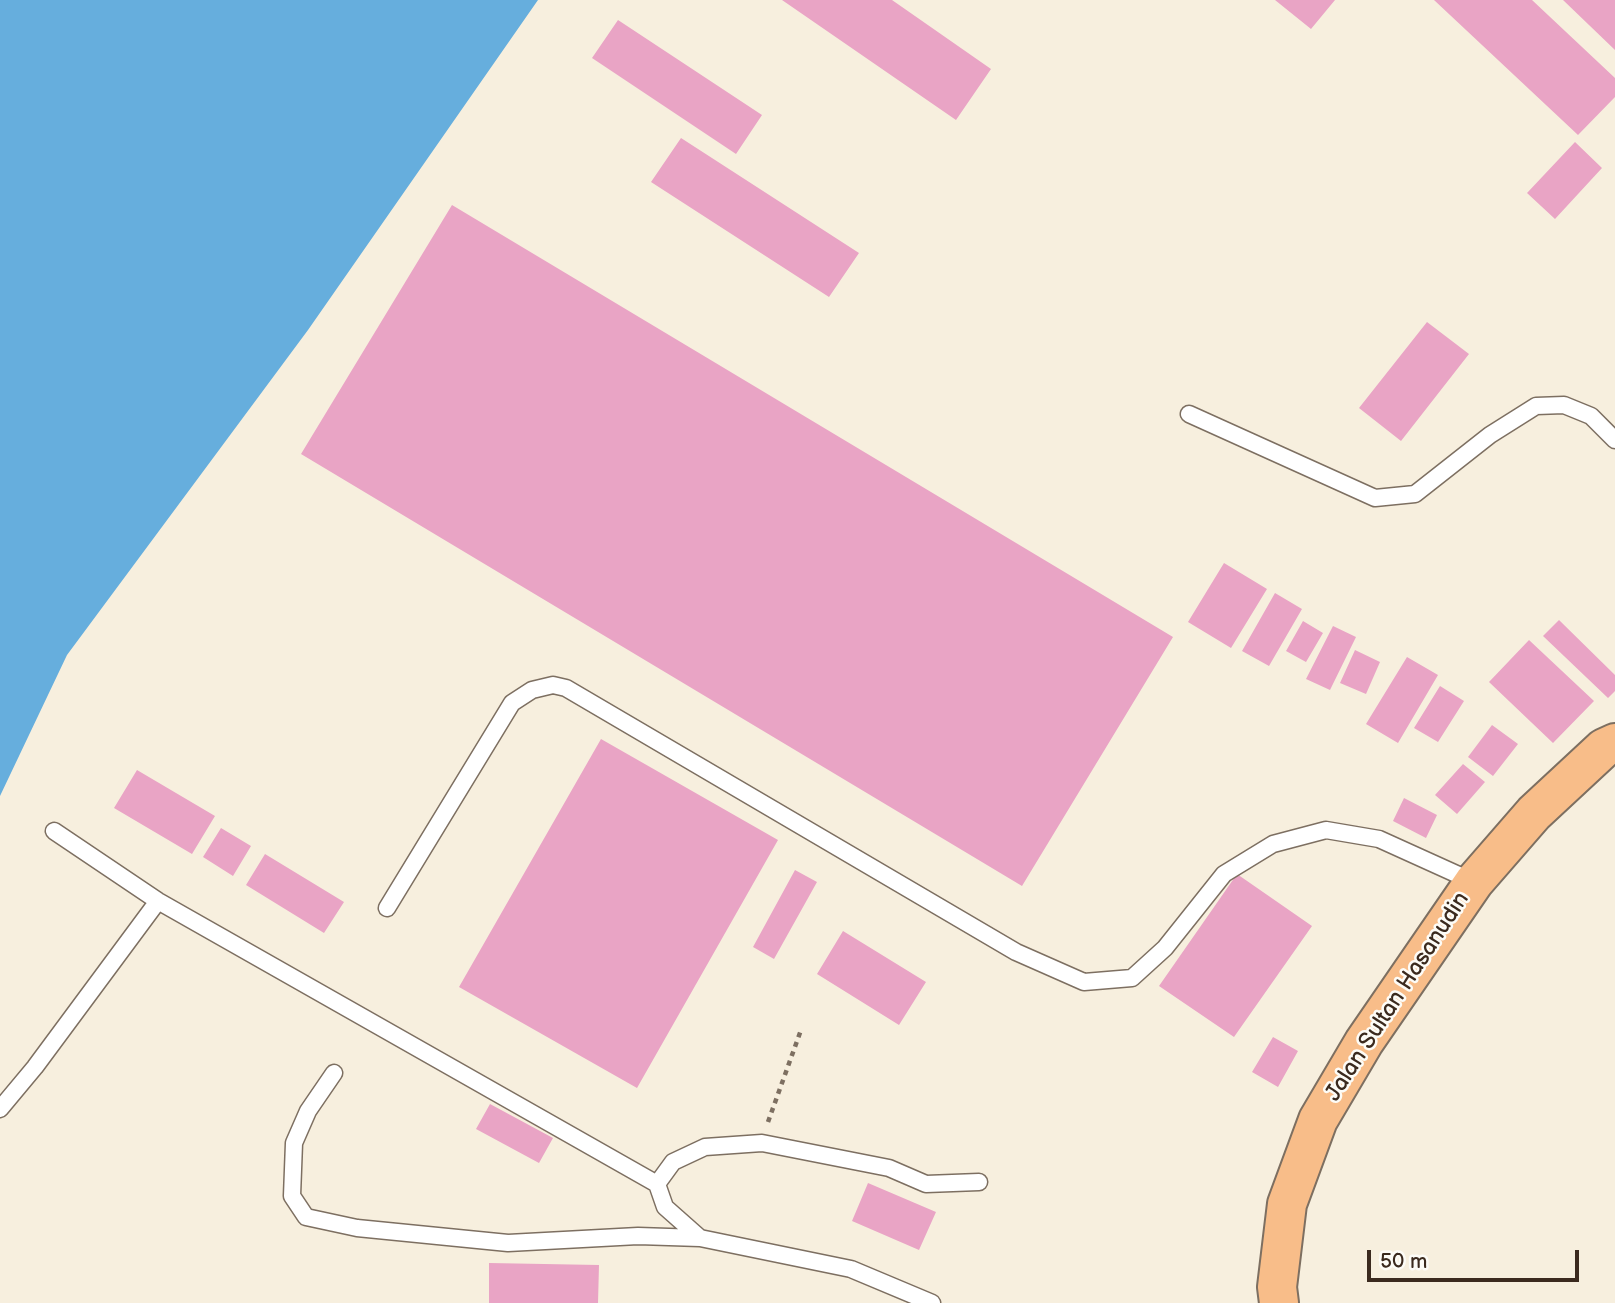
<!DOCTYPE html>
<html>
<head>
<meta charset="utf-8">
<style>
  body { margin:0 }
  #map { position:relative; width:1615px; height:1303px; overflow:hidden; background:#f7efde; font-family:"Balsamiq Sans",sans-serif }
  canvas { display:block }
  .scale { position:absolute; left:1367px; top:1250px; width:212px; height:32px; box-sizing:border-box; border:4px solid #3b2a1e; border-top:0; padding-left:9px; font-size:21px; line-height:24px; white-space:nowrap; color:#3b2a1e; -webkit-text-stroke:5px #fdfcf7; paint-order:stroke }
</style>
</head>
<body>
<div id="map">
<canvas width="1615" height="1303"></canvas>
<div class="scale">50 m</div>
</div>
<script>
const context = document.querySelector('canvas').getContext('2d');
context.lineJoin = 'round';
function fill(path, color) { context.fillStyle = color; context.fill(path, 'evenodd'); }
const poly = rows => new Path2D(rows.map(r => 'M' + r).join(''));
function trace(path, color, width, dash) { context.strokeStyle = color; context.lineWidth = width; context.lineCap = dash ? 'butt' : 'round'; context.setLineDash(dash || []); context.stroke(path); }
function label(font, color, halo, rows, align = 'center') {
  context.font = font + ' "Balsamiq Sans",sans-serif'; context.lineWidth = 5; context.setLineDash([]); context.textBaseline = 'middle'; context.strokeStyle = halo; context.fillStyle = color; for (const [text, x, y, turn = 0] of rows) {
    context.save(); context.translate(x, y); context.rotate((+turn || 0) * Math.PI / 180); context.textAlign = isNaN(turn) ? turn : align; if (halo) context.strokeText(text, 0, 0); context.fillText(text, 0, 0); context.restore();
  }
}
fill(poly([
  [0,0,538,0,308,330,67,655,0,796]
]), '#66aedd');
fill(poly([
  [782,0,892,0,991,69,956,120],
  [1275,0,1335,0,1311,29],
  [1434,0,1532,0,1615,78,1615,97,1578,135],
  [1563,0,1615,0,1615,50],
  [618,20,762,115,736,154,592,58],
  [681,138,859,253,829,297,651,182],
  [1575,142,1602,168,1555,219,1527,193],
  [452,205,1173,637,1022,886,301,454],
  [1427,322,1469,354,1401,441,1359,408],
  [1224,563,1267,589,1231,648,1188,622],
  [1275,593,1302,609,1269,666,1242,651],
  [1559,620,1615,675,1615,691,1608,698,1543,636],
  [1303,621,1323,633,1306,662,1286,651],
  [1333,626,1356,637,1330,690,1306,679],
  [1529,640,1594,701,1553,743,1489,682],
  [1355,650,1380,662,1366,694,1340,683],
  [1407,657,1438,675,1398,743,1366,724],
  [1440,686,1464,701,1438,742,1414,728],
  [1492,725,1518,744,1493,776,1468,757],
  [601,739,778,840,637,1088,459,987],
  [1463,764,1485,782,1457,814,1435,795],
  [137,770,215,816,192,854,114,808],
  [1404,798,1437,815,1426,838,1393,821],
  [221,828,251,846,233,876,203,857],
  [265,854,344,902,324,933,246,885],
  [795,870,817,882,774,959,753,947],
  [1237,874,1312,926,1234,1037,1159,986],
  [843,931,926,982,899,1025,817,974],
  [1273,1037,1298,1051,1278,1087,1252,1072],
  [490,1104,553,1138,539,1163,476,1129],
  [868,1183,936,1212,919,1250,852,1221],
  [489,1263,599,1265,598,1303,489,1303]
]), '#e9a4c5');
const lane = poly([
  [1189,414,1375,498,1415,494,1490,435,1536,406,1564,405,1591,416,1615,440],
  [54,831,158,901,657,1184,665,1207,700,1238,851,1269,932,1303],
  [387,908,512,703,532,690,553,685,566,688,1016,952,1084,982,1132,978,1165,948,1224,874,1273,844,1326,830,1379,839,1474,882],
  [334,1073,308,1111,294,1143,292,1196,306,1217,357,1228,508,1243,638,1236,700,1238],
  [0,1109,35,1067,158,901],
  [657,1184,673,1162,705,1147,762,1143,889,1168,926,1184,979,1182]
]);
const primary = poly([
  [1279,1303,1277,1287,1287,1204,1318,1120,1364,1042,1474,882,1534,813,1604,748,1615,743]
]);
trace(lane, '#7d6f61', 19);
trace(primary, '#7d6f61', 42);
trace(poly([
  [768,1122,801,1030]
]), '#7d6f61', 4.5, [5, 5]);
trace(lane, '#fff', 16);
trace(primary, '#f8bd89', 38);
label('23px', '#3b2a1e', '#fdfcf7', [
  ["Jalan Sultan Hasanudin",1398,997,-57]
]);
</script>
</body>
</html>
